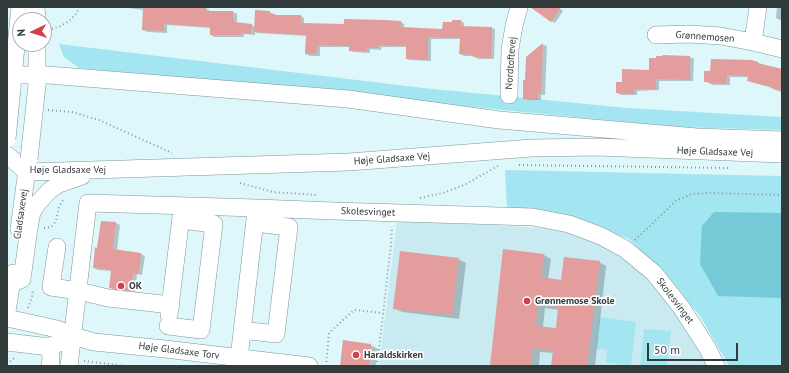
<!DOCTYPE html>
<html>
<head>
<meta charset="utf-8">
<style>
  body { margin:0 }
  #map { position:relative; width:789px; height:373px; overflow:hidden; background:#def7fb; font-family:"PT Sans",sans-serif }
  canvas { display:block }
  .frame { position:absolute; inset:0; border:8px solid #313b3c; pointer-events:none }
  .north { position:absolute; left:12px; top:12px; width:40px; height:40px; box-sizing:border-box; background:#fff; border:1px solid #adb1b1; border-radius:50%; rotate:266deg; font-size:11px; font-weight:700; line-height:16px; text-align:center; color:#313b3c }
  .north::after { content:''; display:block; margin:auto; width:14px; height:18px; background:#d0404c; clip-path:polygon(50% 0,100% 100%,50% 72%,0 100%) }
  .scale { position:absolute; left:647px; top:343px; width:91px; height:18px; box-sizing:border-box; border:2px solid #313b3c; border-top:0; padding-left:5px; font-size:12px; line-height:14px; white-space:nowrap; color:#313b3c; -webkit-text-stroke:3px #fff; paint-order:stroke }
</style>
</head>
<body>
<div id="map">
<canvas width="789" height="373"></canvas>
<div class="frame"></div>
<div class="north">N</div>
<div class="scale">50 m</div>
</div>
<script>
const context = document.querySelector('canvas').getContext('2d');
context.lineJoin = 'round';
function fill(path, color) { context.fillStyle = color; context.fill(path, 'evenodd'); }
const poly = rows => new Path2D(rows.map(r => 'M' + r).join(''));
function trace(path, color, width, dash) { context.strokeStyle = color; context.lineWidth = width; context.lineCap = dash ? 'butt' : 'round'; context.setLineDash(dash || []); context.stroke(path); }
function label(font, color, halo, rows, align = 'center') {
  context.font = font + ' "PT Sans",sans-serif'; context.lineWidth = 3.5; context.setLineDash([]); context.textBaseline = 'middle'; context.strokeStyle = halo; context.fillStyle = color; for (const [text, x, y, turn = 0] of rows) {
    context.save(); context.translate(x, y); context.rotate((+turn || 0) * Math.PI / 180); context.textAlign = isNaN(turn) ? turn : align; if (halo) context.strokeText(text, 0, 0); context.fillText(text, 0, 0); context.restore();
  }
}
fill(poly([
  [397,221,493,225,540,228,558,230,581,237,607,248,635,267,659,290,694,341,707,366,379,366]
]), '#c9eaf0');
fill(poly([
  [59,44,423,88,627,108,782,117,782,130,675,127,79,68,64,57],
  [505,170,782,176,782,366,729,366,700,316,663,273,629,239,576,217,507,207],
  [599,317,636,322,631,366,606,362,607,350,596,349],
  [644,329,671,331,667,366,640,366]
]), '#a3e6f2');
fill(poly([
  [714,212,782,213,782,298,718,296,700,264,702,226]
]), '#76c9d7');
fill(poly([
  [121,7,191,7,206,8,209,10,209,12,233,12,237,14,237,24,252,25,255,27,270,12,277,16,301,16,304,18,304,24,345,25,401,22,404,24,404,29,443,30,461,21,464,23,464,27,491,28,495,29,494,59,478,59,474,56,464,56,460,54,461,39,431,39,431,61,410,60,407,59,407,47,381,47,381,50,370,49,370,53,353,52,350,50,350,47,320,47,320,56,310,56,306,54,307,36,258,33,255,32,255,35,244,34,244,37,214,37,211,35,211,28,167,25,167,33,147,32,143,30,144,10],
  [541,7,558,7,563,11,555,23,551,21],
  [777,7,782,7,782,21,776,18],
  [543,45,547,46,545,95,541,95,541,100,528,100,524,98,527,58],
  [663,56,690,57,694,59,693,81,659,81,659,90,637,91,637,95,621,95,617,93,623,83,650,71,657,59],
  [758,63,761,65,782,70,782,92,775,90,772,88,752,82,748,80,748,77,730,77,730,85,713,85,705,81],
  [101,222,116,223,120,225,117,251,141,254,145,256,142,275,137,274,135,292,114,290,111,288,112,271,98,270,94,268,98,249],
  [504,250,544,255,551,259,548,279,562,281,599,262,606,266,595,366,552,366,554,353,540,352,539,366,491,366],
  [545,308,559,310,557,329,543,327],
  [458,259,466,263,459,319,402,312,394,308],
  [344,342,371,345,378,349,376,366,341,366]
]), '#0003');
fill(poly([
  [143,7,206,7,206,11,233,11,234,22,252,24,251,34,241,33,241,35,210,35,210,27,164,24,164,31,142,30],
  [530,7,561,7,551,22],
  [255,10,270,11,270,14,275,14,275,15,301,15,301,23,344,24,344,19,385,20,401,21,401,27,442,29,443,22,452,22,452,20,461,20,461,26,492,27,491,58,473,57,473,55,459,54,460,38,428,37,428,60,406,59,406,46,378,45,378,48,367,48,367,51,349,51,349,46,317,45,317,54,305,54,306,35,254,32],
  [543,43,541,93,538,93,538,99,523,99,523,80,525,80,526,57],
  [663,55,690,56,690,80,656,79,656,89,634,89,634,94,616,93,616,82,622,82,622,69,649,70,649,58,656,58,656,56,662,56],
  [711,59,752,60,758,62,758,63,782,69,782,91,771,88,771,87,747,81,748,76,727,75,727,84,708,83,708,82,704,82,704,71,710,71],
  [101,221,116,222,113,249,141,253,139,274,133,273,131,291,109,288,111,270,93,268,95,247,97,248],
  [503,249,544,254,541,277,561,280,564,257,600,261,587,366,551,366,553,351,533,348,531,366,490,366],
  [538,305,558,307,556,328,536,326],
  [400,251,459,258,452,315,393,309],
  [343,340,371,344,369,366,340,366]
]), '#e29d9c');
const minor = poly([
  [36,7,37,20],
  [656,35,689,34,721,36,753,42,782,49],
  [753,42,758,7],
  [14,75,48,75,348,99,499,120,697,137,782,140],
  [37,84,37,44],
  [12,86,20,7],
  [509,95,510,49,514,26,519,7],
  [7,155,27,172,349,162,532,148,596,147,782,154],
  [19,229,28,162],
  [57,247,51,287,79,291,108,298,171,305],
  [11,284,22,279,29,228,32,212,38,203,50,190,59,184,82,176],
  [7,312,13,273],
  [169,315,182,208],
  [7,318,57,329,73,336,94,342,165,349,309,366],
  [168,326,201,330,214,224,181,220],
  [242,330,276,334,289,227,255,223],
  [7,342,41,346,50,346,57,344,73,336],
  [50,346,51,358,50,366],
  [239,358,256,211],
  [69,366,88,203,257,208,334,211,533,217,569,224,601,236,625,249,654,273,681,307,708,349,716,366]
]);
trace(minor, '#7f9599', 18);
trace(poly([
  [48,30,61,26,69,21,77,13,79,7],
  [48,110,72,112,99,120,172,153],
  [519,165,730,168],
  [240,183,273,192,317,195],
  [420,198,443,193,464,185,498,166],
  [44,228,51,227,56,221,59,207,63,200],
  [635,240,677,200,692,194,710,193,782,195],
  [28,308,32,297,33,289],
  [84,361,126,366],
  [7,362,9,363,14,358],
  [326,366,329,333,354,310,383,313],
  [377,366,391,245,392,227]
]), '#88999c', 2, [1, 3]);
trace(minor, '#fff', 17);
const minorBridge = poly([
  [7,139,12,88],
  [29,159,37,85]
]);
trace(minorBridge, '#7f9599', 18, []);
trace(minorBridge, '#fff', 17);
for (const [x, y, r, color] of [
  [121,286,4,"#d0404c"],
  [527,301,4,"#d0404c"],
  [356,355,4,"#d0404c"]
]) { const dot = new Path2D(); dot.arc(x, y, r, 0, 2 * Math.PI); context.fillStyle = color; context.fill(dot); trace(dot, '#fff', 1.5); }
label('10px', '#313b3c', '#fff', [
  ["Grønnemosen",705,37,4],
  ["Nordtoftevej",511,63,-86],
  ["Høje Gladsaxe Vej",715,152,2],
  ["Høje Gladsaxe Vej",392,159,-4],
  ["Høje Gladsaxe Vej",68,170],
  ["Skolesvinget",368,212,2],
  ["Gladsaxevej",21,214,-82],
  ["Skolesvinget",675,301,53],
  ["Høje Gladsaxe Torv",179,351,7]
]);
label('bold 10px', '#313b3c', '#fff', [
  ["OK",129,286],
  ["Grønnemose Skole",535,301],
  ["Haraldskirken",364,355]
], 'left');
</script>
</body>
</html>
